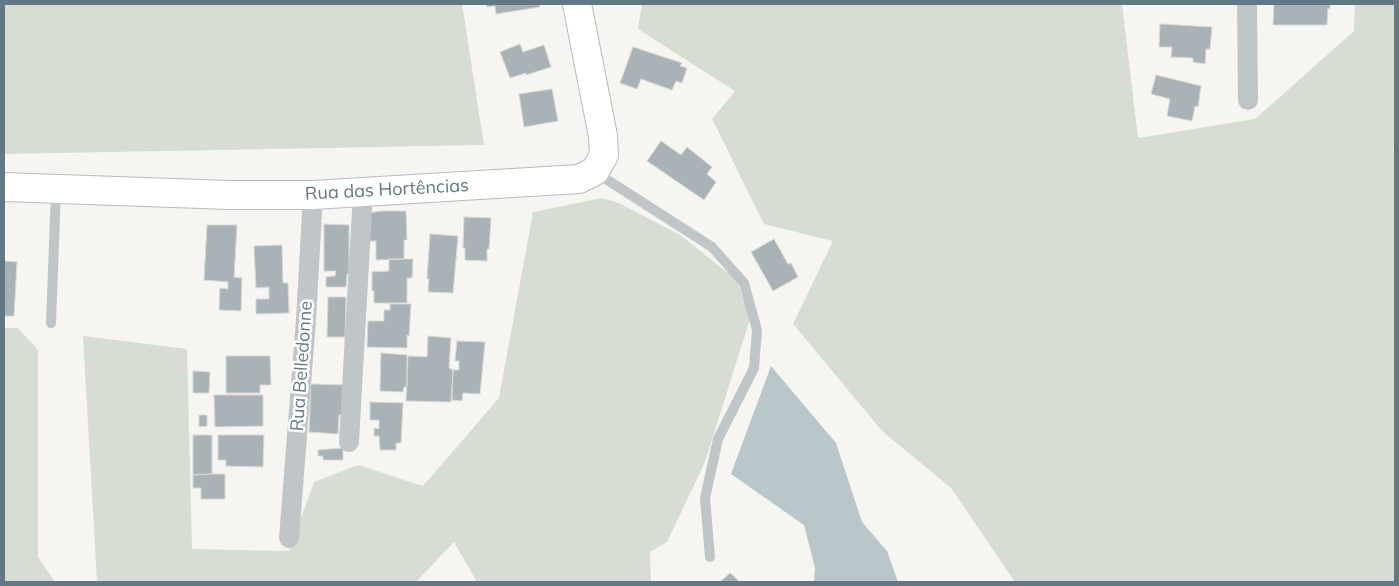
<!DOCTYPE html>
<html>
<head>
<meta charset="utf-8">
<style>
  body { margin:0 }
  #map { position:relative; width:1399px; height:586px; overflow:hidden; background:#f6f5f1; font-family:Mulish,sans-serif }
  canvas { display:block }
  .frame { position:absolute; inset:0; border:5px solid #637884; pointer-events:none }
</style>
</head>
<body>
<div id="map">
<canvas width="1399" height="586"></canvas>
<div class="frame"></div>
</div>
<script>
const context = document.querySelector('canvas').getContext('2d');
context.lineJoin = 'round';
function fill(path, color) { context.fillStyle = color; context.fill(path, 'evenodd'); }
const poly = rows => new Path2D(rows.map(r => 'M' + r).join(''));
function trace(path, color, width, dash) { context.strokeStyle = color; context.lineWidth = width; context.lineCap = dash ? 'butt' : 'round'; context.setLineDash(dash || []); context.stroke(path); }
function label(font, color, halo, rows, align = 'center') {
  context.font = font + ' Mulish,sans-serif'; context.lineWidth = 5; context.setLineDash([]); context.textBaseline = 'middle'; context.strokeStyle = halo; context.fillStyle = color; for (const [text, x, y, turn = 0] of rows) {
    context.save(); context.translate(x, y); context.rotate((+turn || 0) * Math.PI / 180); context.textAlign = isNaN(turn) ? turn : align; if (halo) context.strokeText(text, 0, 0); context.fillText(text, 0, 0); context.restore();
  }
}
fill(poly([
  [4,4,462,4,484,145,4,154],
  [642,4,1122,4,1138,138,1255,119,1354,31,1355,4,1395,4,1395,139,1393,151,1395,152,1395,582,1015,582,951,488,882,431,793,324,833,241,764,224,712,119,735,91,638,29],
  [602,198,619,203,680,235,737,280,750,319,705,462,667,542,650,552,651,582,477,582,454,542,416,582,97,582,83,336,187,349,192,549,289,551,314,482,358,465,423,486,499,398,533,212],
  [4,328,18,328,38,350,38,557,55,582,4,582]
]), '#d7ddd2');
fill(poly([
  [771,366,836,443,862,522,887,551,898,582,814,582,815,568,804,525,731,474]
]), '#b9c7ca');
const building = poly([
  [486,4,539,4,540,7,496,14,495,6,487,7,486,4],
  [1274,4,1330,4,1330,9,1328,8,1327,25,1273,25,1274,4],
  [1160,24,1212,27,1210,49,1206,49,1205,64,1193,62,1193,58,1171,57,1172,47,1159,47,1160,24],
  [520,44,523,52,544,45,551,67,526,75,526,73,510,78,500,52,520,44],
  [633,47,682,63,680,66,687,68,682,83,676,81,672,90,641,79,637,89,620,83,633,47],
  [1156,75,1201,86,1198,107,1195,106,1192,121,1167,116,1170,99,1151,94,1156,75],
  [552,89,558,121,524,127,519,94,552,89],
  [661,141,681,155,687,147,712,167,707,174,716,182,704,200,647,161,661,141],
  [381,211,406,211,407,240,404,240,404,259,376,260,376,241,369,241,368,213,381,211],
  [464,217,491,218,489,249,487,249,487,261,465,260,465,248,463,248,464,217],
  [324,224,349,225,349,274,347,274,346,287,326,287,326,277,335,276,336,271,324,271,324,224],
  [207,225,237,225,234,277,242,278,241,311,219,310,220,288,228,289,228,282,204,280,207,225],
  [430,234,458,236,453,293,428,292,429,279,427,279,430,234],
  [774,239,788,264,791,263,798,277,773,291,751,252,774,239],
  [282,245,283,283,288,283,289,313,256,314,256,299,269,299,269,287,256,288,254,246,282,245],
  [389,259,413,259,412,278,407,278,407,303,374,303,374,291,372,291,372,272,389,271,389,259],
  [4,261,17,262,14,316,4,316,4,261],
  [328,297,346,297,345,337,327,337,328,297],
  [390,304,411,304,409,336,407,335,407,348,367,347,368,321,384,321,384,310,390,310,390,304],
  [428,336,451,338,449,368,453,370,451,402,406,401,408,356,427,357,428,336],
  [457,341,485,342,480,394,463,393,462,401,452,400,453,370,459,370,459,361,455,361,457,341],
  [381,353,407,355,407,387,404,387,403,392,380,391,381,353],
  [226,356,270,356,271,385,260,385,260,393,226,393,226,356],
  [193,371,210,372,209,393,193,393,193,371],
  [311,384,344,385,343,415,339,415,338,434,309,432,311,384],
  [214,395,263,395,263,426,215,427,214,395],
  [370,402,403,403,401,443,396,443,396,450,380,450,379,436,374,436,374,428,379,429,379,420,370,420,370,402],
  [199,415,207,415,207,426,199,427,199,415],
  [193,435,212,435,212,474,193,475,193,435],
  [218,435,264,435,263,467,226,466,226,460,218,460,218,435],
  [343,448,343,460,323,460,323,456,318,456,318,450,343,448],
  [212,474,225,474,225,499,201,499,201,488,193,488,193,475,212,474],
  [730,573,740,582,720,582,730,573]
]);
fill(building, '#a9b3b7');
trace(building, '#d7d7d4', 1);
const secondary = poly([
  [4,187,229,195,313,195,579,179,595,171,604,155,603,136,577,4]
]);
trace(secondary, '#b5bbbf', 30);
trace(poly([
  [595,172,712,247,744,283,757,330,754,368,718,439,705,498,710,557],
  [51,323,56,190]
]), '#c0c6c8', 10);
trace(poly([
  [1247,4,1248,100],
  [349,442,363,192],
  [289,538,306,320,313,195]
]), '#c0c6c8', 20);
trace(secondary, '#fff', 28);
label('18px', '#637884', '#fff', [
  ["Rua das Hortências",387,190,-3],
  ["Rua Belledonne",302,366,-86]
]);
</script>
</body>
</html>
